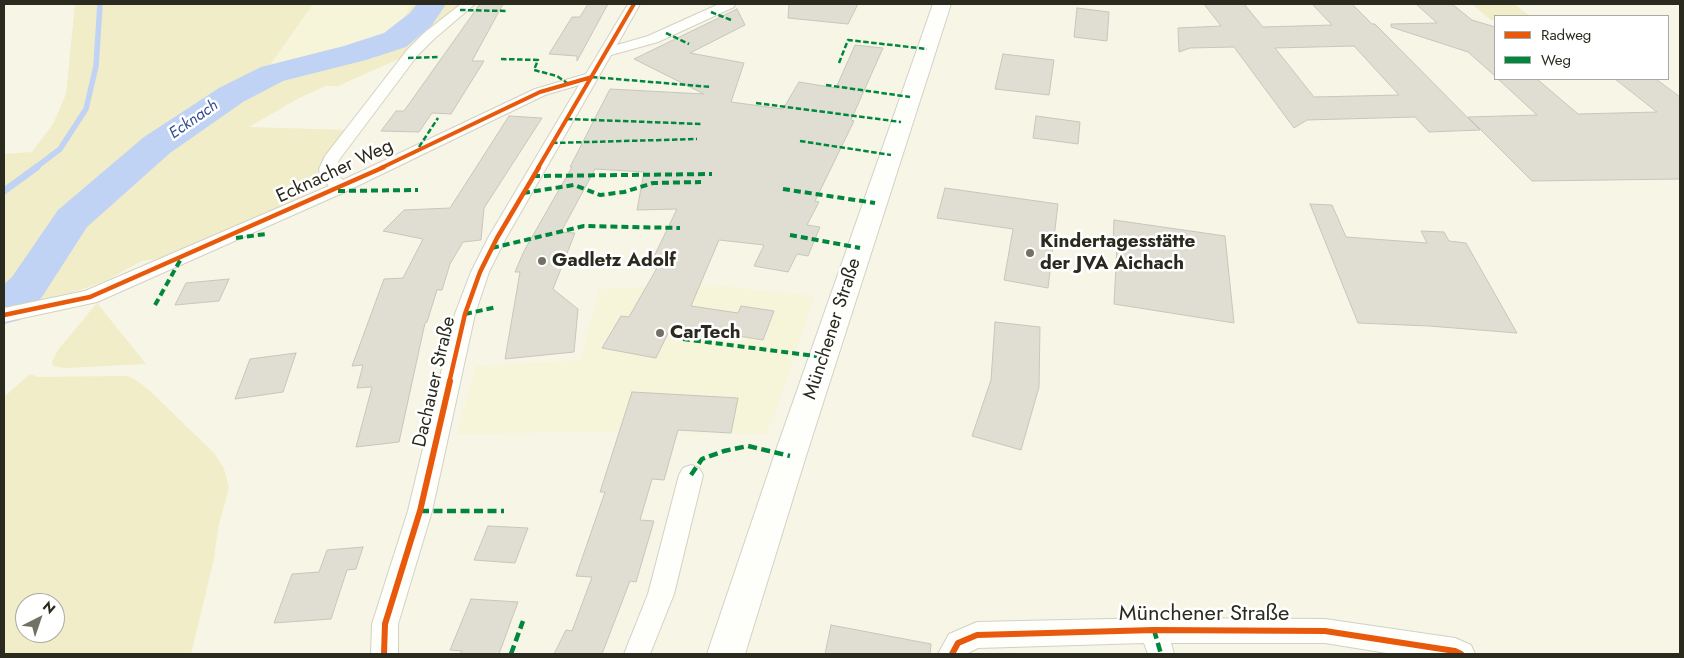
<!DOCTYPE html>
<html>
<head>
<meta charset="utf-8">
<style>
  body { margin:0 }
  #map { position:relative; width:1684px; height:658px; overflow:hidden; background:#f7f5e6; font-family:Jost,sans-serif }
  canvas { display:block }
  .frame { position:absolute; inset:0; border:5px solid #2a2a1f; pointer-events:none }
  .legend { position:absolute; left:1494px; top:15px; width:175px; height:65px; box-sizing:border-box; background:#fff; border:1px solid #aaaaa5; margin:0; padding:6px 9px; list-style:none; font-size:15px; color:#2a2a1f }
  .legend li { display:flex; align-items:center; gap:10px; height:25px }
  .legend b { width:25px; border:1px solid #aaaaa5 }
  .north { position:absolute; left:15px; top:593px; width:50px; height:50px; box-sizing:border-box; background:#fff; border:1px solid #aaaaa5; border-radius:50%; rotate:41deg; font-size:14px; font-weight:700; line-height:20px; text-align:center; color:#2a2a1f }
  .north::after { content:''; display:block; margin:auto; width:18px; height:22px; background:#727165; clip-path:polygon(50% 0,100% 100%,50% 72%,0 100%) }
</style>
</head>
<body>
<div id="map">
<canvas width="1684" height="658"></canvas>
<div class="frame"></div>
<ul class="legend">
<li><b style="height:6px;background:#e8590c"></b>Radweg</li>
<li><b style="height:6px;background:#00873e"></b>Weg</li>
</ul>
<div class="north">N</div>
</div>
<script>
const context = document.querySelector('canvas').getContext('2d');
context.lineJoin = 'round';
function fill(path, color) { context.fillStyle = color; context.fill(path, 'evenodd'); }
const poly = rows => new Path2D(rows.map(r => 'M' + r).join(''));
function trace(path, color, width, dash) { context.strokeStyle = color; context.lineWidth = width; context.lineCap = dash ? 'butt' : 'round'; context.setLineDash(dash || []); context.stroke(path); }
function label(font, color, halo, rows, align = 'center') {
  context.font = font + ' Jost,sans-serif'; context.lineWidth = 5; context.setLineDash([]); context.textBaseline = 'middle'; context.strokeStyle = halo; context.fillStyle = color; for (const [text, x, y, turn = 0] of rows) {
    context.save(); context.translate(x, y); context.rotate((+turn || 0) * Math.PI / 180); context.textAlign = isNaN(turn) ? turn : align; if (halo) context.strokeText(text, 0, 0); context.fillText(text, 0, 0); context.restore();
  }
}
fill(poly([
  [313,4,413,4,401,22,374,40,311,55,266,70],
  [712,285,814,296,775,413,766,434,584,432,457,434,476,366,580,360,600,289]
]), '#f6f4d9');
fill(poly([
  [75,4,313,4,267,69,311,55,374,40,401,22,413,4,469,4,412,53,338,86,326,86,299,98,249,127,347,130,319,166,318,176,312,186,298,199,159,259,142,261,105,281,55,299,4,309,4,154,32,152,53,124,66,94],
  [1472,4,1514,4,1530,16,1495,16,1495,20,1491,20],
  [97,303,146,364,65,368,53,366,52,362,58,350],
  [30,374,38,377,128,376,139,382,150,391,215,454,224,469,229,487,218,528,214,559,191,654,4,654,4,397],
  [25,603,55,603,55,633,25,633]
]), '#f0edc8');
trace(poly([
  [35,168,60,149,86,109,96,66,100,4]
]), '#c0d3f5', 5.5);
trace(poly([
  [4,191,37,167]
]), '#c0d3f5', 7);
fill(poly([
  [417,4,446,4,432,25,406,47,366,60,283,81,243,102,170,153,87,227,42,297,20,320,4,324,4,284,12,277,58,210,144,137,219,88,261,67,344,46,384,33,410,13,417,4]
]), '#c0d3f5');
const building = poly([
  [480,4,503,4,472,61,484,61,451,114,432,113,419,132,381,131,396,111,404,111,480,4],
  [588,4,608,4,577,61,577,56,549,54,572,17,580,17,588,4],
  [789,4,858,4,848,24,788,18,789,4],
  [1204,4,1244,4,1263,27,1332,25,1312,4,1352,4,1372,24,1375,24,1480,130,1429,132,1415,117,1307,120,1294,128,1234,47,1190,48,1179,52,1178,28,1221,26,1204,4],
  [1354,46,1399,95,1314,97,1275,48,1354,46],
  [1416,4,1452,4,1472,20,1495,27,1495,76,1468,52,1391,27,1391,24,1437,23,1416,4],
  [1077,8,1109,12,1107,41,1074,37,1077,8],
  [737,9,745,25,690,53,744,63,731,102,783,109,799,82,836,88,855,45,883,48,851,120,854,121,815,201,819,202,807,225,820,227,808,256,797,254,788,272,754,266,764,245,719,240,691,306,738,313,741,306,774,311,763,340,672,325,656,358,602,348,621,316,629,317,657,268,649,267,677,209,637,210,644,172,595,169,561,232,575,233,553,289,578,309,574,352,505,359,520,272,515,272,524,251,572,167,570,167,610,89,704,94,634,59,737,9],
  [1003,54,1054,60,1049,95,995,89,1003,54],
  [1498,79,1537,79,1578,114,1657,112,1615,79,1656,79,1680,97,1680,179,1532,181,1468,117,1537,115,1498,79],
  [509,116,542,118,484,208,481,240,463,242,450,264,442,290,437,290,427,322,425,323,399,442,356,447,372,387,357,388,363,365,352,366,384,279,403,278,423,239,383,231,404,210,450,208,509,116],
  [1036,116,1080,122,1078,144,1033,138,1036,116],
  [945,188,1058,204,1048,288,1004,280,1013,229,937,218,945,188],
  [1310,204,1332,205,1346,237,1427,243,1421,231,1444,232,1449,241,1466,243,1517,333,1429,326,1358,323,1310,204],
  [1114,220,1225,236,1234,323,1114,304,1117,246,1113,246,1114,220],
  [229,279,219,301,175,305,186,283,229,279],
  [995,322,1040,327,1039,387,1021,450,972,436,991,380,995,322],
  [296,353,283,392,235,399,250,359,296,353],
  [632,392,738,398,731,433,678,430,664,480,652,479,640,520,654,521,636,582,630,581,602,654,554,654,566,630,572,631,592,577,576,576,605,492,600,492,632,392],
  [488,526,528,528,515,563,474,560,488,526],
  [363,547,356,569,347,570,331,619,274,623,292,574,319,572,327,550,363,547],
  [471,599,518,602,499,654,460,654,462,651,450,650,471,599],
  [831,625,931,644,930,654,825,654,831,625]
]);
fill(building, '#e0ded2');
trace(building, '#c7c6bb', 1);
const street = poly([
  [461,4,475,4,434,39,417,56,339,160,335,169,337,175,343,180,535,89,586,74,628,4,640,4,617,45,648,36,719,4,735,4,734,7,658,42,611,55,506,238,489,272,475,314,432,511,398,624,398,654,371,654,372,624,408,511,455,314,471,272,488,238,579,85,545,95,347,191,97,302,4,322,4,308,85,291,329,186,321,177,319,169,325,156,407,50,424,33,461,4],
  [691,465,699,468,703,475,674,594,650,654,624,654,648,594,679,475,683,468,691,465],
  [1154,618,1325,619,1455,638,1471,645,1475,654,1393,654,1325,643,1171,643,1174,654,1148,654,1144,643,978,648,966,654,938,654,949,634,977,622,1154,618]
]);
const secondary = poly([
  [933,4,951,4,806,456,745,654,707,654,774,456,933,4]
]);
trace(street, '#d3d1c6', 2);
trace(secondary, '#d3d1c6', 2);
fill(street, '#fefefb');
fill(secondary, '#fefefb');
trace(poly([
  [460,10,507,11],
  [711,12,731,20],
  [666,33,689,44],
  [408,58,438,57],
  [501,59,538,60,534,70,557,76,567,83],
  [839,63,848,40,927,49],
  [592,77,711,87],
  [826,85,910,97],
  [756,103,901,122],
  [567,119,702,124],
  [800,141,891,155],
  [552,143,697,139],
  [419,147,438,118]
]), '#00873e', 2.5, [5.5, 2.5]);
trace(poly([
  [533,176,712,174],
  [783,189,875,203],
  [338,191,418,190],
  [523,193,574,185,600,195,624,192,653,183,701,182],
  [790,235,860,248],
  [236,238,266,234],
  [492,248,584,226,680,228],
  [155,305,182,257],
  [465,314,497,307],
  [683,339,823,357]
]), '#00873e', 4, [7, 4]);
trace(poly([
  [691,475,702,459,724,451,748,446,790,456],
  [420,511,504,511],
  [1154,630,1161,654],
  [511,654,523,621]
]), '#00873e', 4.5, [9, 4.5]);
trace(poly([
  [381,168,540,92,592,77],
  [538,168,634,4]
]), '#e8590c', 4);
trace(poly([
  [4,315,90,297,384,167],
  [449,383,465,314,480,272,497,238,539,167]
]), '#e8590c', 4.5);
trace(poly([
  [384,654,385,624,420,511,450,381],
  [952,654,958,643,977,635,1154,630,1325,631,1455,651,1461,654]
]), '#e8590c', 6);
for (const [x, y, r, color] of [
  [1030,253,5,"#727165"],
  [542,261,5,"#727165"],
  [660,333,5,"#727165"]
]) { const dot = new Path2D(); dot.arc(x, y, r, 0, 2 * Math.PI); context.fillStyle = color; context.fill(dot); trace(dot, '#fff', 2); }
label('italic 16px', '#324e91', '#fff', [
  ["Ecknach",194,120,-35]
]);
label('19px', '#2a2a1f', '#fff', [
  ["Ecknacher Weg",335,172,-25],
  ["Münchener Straße",833,329,-72],
  ["Dachauer Straße",435,382,-77]
]);
label('bold 19px', '#2a2a1f', '#fff', [
  ["Kindertagesstätte",1040,242],
  ["der JVA Aichach",1040,264],
  ["Gadletz Adolf",552,261],
  ["CarTech",670,333]
], 'left');
label('22px', '#2a2a1f', '#fff', [
  ["Münchener Straße",1204,615]
]);
</script>
</body>
</html>
